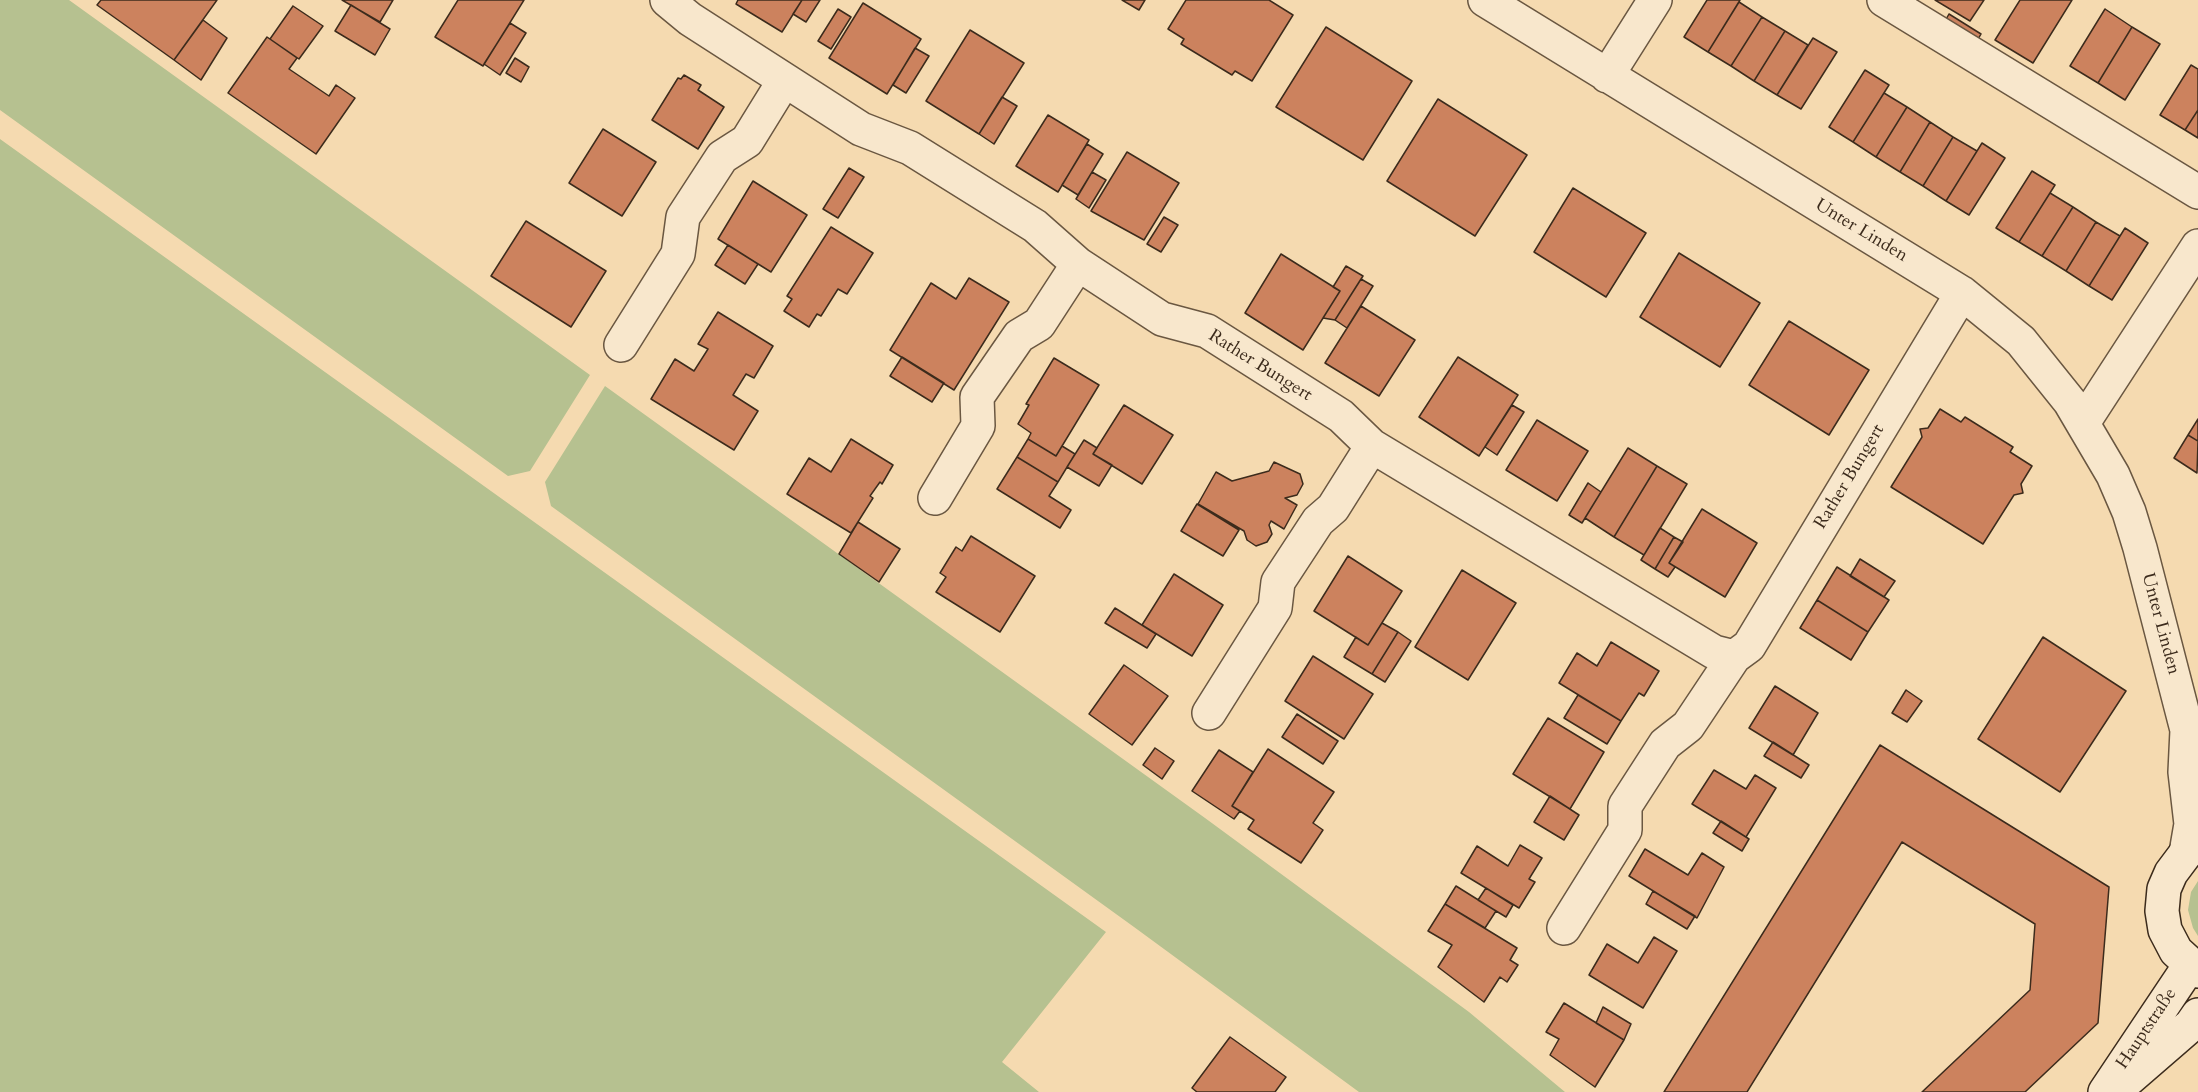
<!DOCTYPE html>
<html>
<head>
<meta charset="utf-8">
<style>
  body { margin:0 }
  canvas { display:block; background:#f5dab0 }
</style>
</head>
<body>
<canvas width="2198" height="1092"></canvas>
<script>
const context = document.querySelector('canvas').getContext('2d');
context.lineJoin = 'round';
function fill(path, color) { context.fillStyle = color; context.fill(path, 'evenodd'); }
const poly = rows => new Path2D(rows.map(r => 'M' + r).join(''));
function trace(path, color, width, dash) { context.strokeStyle = color; context.lineWidth = width; context.lineCap = dash ? 'butt' : 'round'; context.setLineDash(dash || []); context.stroke(path); }
function label(font, color, halo, rows, align = 'center') {
  context.font = font + ' Cardo,serif'; context.lineWidth = 6; context.setLineDash([]); context.textBaseline = 'middle'; context.strokeStyle = halo; context.fillStyle = color; for (const [text, x, y, turn = 0] of rows) {
    context.save(); context.translate(x, y); context.rotate((+turn || 0) * Math.PI / 180); context.textAlign = isNaN(turn) ? turn : align; if (halo) context.strokeText(text, 0, 0); context.fillText(text, 0, 0); context.restore();
  }
}
fill(poly([
  [0,0,69,0,590,375,530,471,508,476,0,110],
  [0,139,1106,932,1002,1062,1039,1092,0,1092],
  [605,386,1205,818,1469,1012,1565,1092,1359,1092,1134,927,551,506,545,482],
  [2198,881,2198,936,2193,928,2188,910,2191,892]
]), '#b6c190');
const building = poly([
  [101,0,217,0,174,60,97,5,101,0],
  [342,0,393,0,380,22,342,0],
  [458,0,524,0,483,66,435,37,458,0],
  [738,0,802,0,782,32,736,4,738,0],
  [802,0,820,0,806,22,793,14,802,0],
  [1122,0,1145,0,1139,10,1122,0],
  [1186,0,1269,0,1293,15,1252,81,1235,71,1232,75,1181,44,1184,39,1168,29,1186,0],
  [1707,0,1740,0,1708,52,1684,37,1707,0],
  [1935,0,1984,0,1970,21,1935,0],
  [2020,0,2072,0,2033,63,1995,40,2020,0],
  [1739,2,1762,17,1731,66,1708,52,1739,2],
  [863,3,921,39,887,94,829,58,863,3],
  [351,5,390,29,375,55,335,31,351,5],
  [293,6,323,26,299,59,270,39,293,6],
  [838,9,851,17,831,49,818,41,838,9],
  [2105,9,2132,27,2098,83,2070,66,2105,9],
  [1949,14,1981,34,1973,48,1941,28,1949,14],
  [1762,17,1785,31,1754,81,1731,66,1762,17],
  [203,20,227,38,201,80,174,60,203,20],
  [510,23,526,33,500,75,484,64,510,23],
  [1326,27,1412,81,1363,160,1276,107,1326,27],
  [2132,27,2160,44,2125,100,2098,83,2132,27],
  [970,30,1024,63,979,134,926,101,970,30],
  [1785,31,1808,45,1777,95,1754,81,1785,31],
  [267,37,297,58,289,69,329,96,336,85,355,98,316,154,228,93,267,37],
  [1813,38,1837,52,1801,109,1777,95,1813,38],
  [915,48,929,56,906,93,893,85,915,48],
  [515,58,529,67,521,82,506,73,515,58],
  [2191,65,2198,69,2198,110,2185,130,2160,115,2191,65],
  [1865,70,1889,85,1853,142,1829,127,1865,70],
  [684,75,701,85,698,90,724,107,698,149,652,120,678,78,681,79,684,75],
  [1884,93,1907,107,1876,157,1853,142,1884,93],
  [1002,97,1017,106,994,144,979,134,1002,97],
  [1438,99,1527,155,1475,236,1387,181,1438,99],
  [1907,107,1930,122,1900,172,1876,157,1907,107],
  [2198,110,2198,138,2185,130,2198,110],
  [1048,115,1089,140,1058,192,1016,166,1048,115],
  [1930,122,1953,137,1923,186,1900,172,1930,122],
  [603,129,656,162,622,216,569,183,603,129],
  [1953,137,1977,151,1946,201,1923,186,1953,137],
  [1982,143,2005,158,1969,215,1946,201,1982,143],
  [1087,144,1103,154,1078,195,1062,185,1087,144],
  [1127,152,1179,183,1144,240,1091,211,1127,152],
  [849,168,864,177,838,218,823,209,849,168],
  [2032,171,2055,185,2019,242,1996,228,2032,171],
  [1092,172,1106,180,1089,208,1076,199,1092,172],
  [753,181,807,215,771,272,718,239,753,181],
  [1573,188,1646,233,1606,297,1534,252,1573,188],
  [2050,193,2073,207,2042,256,2019,242,2050,193],
  [2073,207,2096,222,2066,271,2042,256,2073,207],
  [1164,217,1178,225,1161,252,1147,244,1164,217],
  [526,221,606,271,571,327,491,276,526,221],
  [2096,222,2120,236,2089,286,2066,271,2096,222],
  [831,227,873,253,847,294,838,289,821,316,817,314,809,327,784,311,792,299,787,296,831,227],
  [2125,228,2148,243,2112,300,2089,286,2125,228],
  [728,245,758,264,745,284,715,265,728,245],
  [1679,253,1760,303,1720,367,1640,317,1679,253],
  [1281,254,1340,291,1303,350,1245,313,1281,254],
  [1346,266,1363,276,1335,320,1323,318,1340,291,1333,287,1346,266],
  [969,278,1009,302,954,390,890,350,931,283,956,299,969,278],
  [1361,279,1373,286,1347,328,1335,320,1361,279],
  [1361,306,1415,340,1379,396,1325,363,1361,306],
  [718,312,773,346,754,378,746,374,733,395,758,411,734,450,651,399,675,359,694,371,708,349,698,344,718,312],
  [1789,321,1869,370,1829,435,1749,385,1789,321],
  [902,357,944,383,932,402,890,376,902,357],
  [1458,357,1518,395,1479,456,1419,417,1458,357],
  [1054,358,1099,385,1056,456,1028,439,1031,433,1018,424,1029,405,1026,404,1054,358],
  [1124,405,1173,435,1142,484,1093,454,1124,405],
  [1512,405,1524,412,1497,455,1485,447,1512,405],
  [1940,409,1961,422,1965,417,2013,447,2010,452,2032,466,2021,484,2023,493,2014,495,1983,544,1891,487,1922,437,1920,429,1928,428,1940,409],
  [2198,419,2198,441,2188,435,2198,419],
  [1537,420,1588,451,1557,501,1506,470,1537,420],
  [2188,435,2198,441,2197,473,2174,458,2188,435],
  [851,439,893,465,882,484,880,482,870,496,873,498,851,533,787,494,809,458,831,472,851,439],
  [1028,439,1056,456,1062,446,1075,454,1058,482,1017,457,1028,439],
  [1084,440,1097,448,1093,454,1112,465,1099,486,1067,467,1084,440],
  [1628,448,1657,466,1614,537,1585,518,1628,448],
  [1017,457,1058,482,1049,496,1071,510,1060,528,997,489,1017,457],
  [1274,462,1300,474,1303,484,1297,495,1285,498,1297,505,1284,529,1271,521,1269,525,1272,534,1267,542,1256,546,1247,540,1244,531,1198,504,1216,472,1232,481,1269,471,1274,462],
  [1657,466,1687,484,1644,555,1614,537,1657,466],
  [1588,483,1601,492,1582,523,1569,515,1588,483],
  [1197,504,1239,530,1223,556,1181,531,1197,504],
  [1702,509,1757,543,1725,597,1669,563,1702,509],
  [858,522,900,549,879,582,839,554,858,522],
  [1660,528,1674,537,1655,569,1641,560,1660,528],
  [971,536,1035,576,1000,632,936,592,946,577,940,573,956,547,962,551,971,536],
  [1674,537,1683,542,1669,563,1675,567,1668,577,1655,569,1674,537],
  [1348,556,1402,591,1368,645,1314,611,1348,556],
  [1860,559,1895,581,1884,597,1850,576,1860,559],
  [1837,567,1889,600,1868,632,1817,600,1837,567],
  [1462,570,1516,603,1468,680,1415,647,1462,570],
  [1174,574,1223,605,1192,656,1142,625,1174,574],
  [1817,600,1868,632,1851,660,1800,628,1817,600],
  [1115,608,1156,634,1147,648,1105,623,1115,608],
  [1382,623,1398,632,1372,674,1344,657,1356,637,1368,645,1382,623],
  [1398,632,1411,641,1385,682,1372,674,1398,632],
  [2043,637,2126,691,2060,792,1978,739,2043,637],
  [1611,642,1659,671,1644,696,1639,693,1621,721,1559,683,1577,653,1597,666,1611,642],
  [1313,656,1373,694,1344,739,1285,701,1313,656],
  [1124,665,1168,696,1132,745,1089,714,1124,665],
  [1775,686,1818,713,1793,755,1749,728,1775,686],
  [1906,690,1922,701,1907,722,1892,713,1906,690],
  [1578,695,1621,721,1607,744,1564,718,1578,695],
  [1297,714,1338,741,1323,764,1282,737,1297,714],
  [1548,718,1604,752,1570,809,1513,774,1548,718],
  [1773,742,1809,765,1801,778,1764,756,1773,742],
  [1880,745,2109,887,2098,1023,2025,1092,1922,1092,2030,990,2035,924,1902,842,1747,1092,1664,1092,1880,745],
  [1155,748,1174,761,1162,779,1143,765,1155,748],
  [1268,749,1334,792,1313,823,1323,830,1301,863,1248,829,1254,820,1232,806,1268,749],
  [1219,750,1253,772,1232,806,1240,811,1234,819,1192,791,1219,750],
  [1714,770,1746,789,1755,775,1776,788,1746,837,1692,804,1714,770],
  [1550,796,1579,815,1564,840,1534,822,1550,796],
  [1721,821,1749,839,1742,851,1713,833,1721,821],
  [1520,845,1542,858,1529,879,1535,882,1519,908,1461,873,1477,846,1508,866,1520,845],
  [1645,849,1688,875,1702,853,1724,867,1697,918,1629,876,1645,849],
  [1456,886,1496,911,1485,928,1445,904,1456,886],
  [1486,888,1513,905,1506,917,1478,900,1486,888],
  [1653,891,1695,916,1687,929,1646,904,1653,891],
  [1445,904,1517,948,1510,960,1518,965,1507,982,1500,977,1484,1002,1438,967,1452,945,1428,931,1445,904],
  [1654,937,1677,951,1643,1008,1589,975,1607,944,1638,963,1654,937],
  [1564,1003,1624,1040,1595,1087,1550,1055,1559,1039,1546,1032,1564,1003],
  [1603,1007,1631,1024,1624,1040,1596,1023,1603,1007],
  [1230,1037,1286,1077,1275,1092,1197,1092,1192,1088,1230,1037]
]);
fill(building, '#cc825e');
trace(building, '#3c2b1c', 1.5);
const street = poly([
  [667,0,690,19,861,129,910,148,1035,226,1078,264,1162,319,1207,331,1341,416,1372,446,1714,652,1734,657,1749,646,1962,293],
  [1485,0,1962,293,2021,341,2070,402,2113,475,2129,512,2140,548,2187,730,2198,748],
  [1884,0,2198,192],
  [1607,76,1655,0],
  [621,345,678,254,683,217,722,157,747,141,784,81],
  [2083,423,2198,246],
  [935,498,978,426,977,397,1019,336,1039,324,1078,264],
  [1209,713,1275,608,1278,582,1318,521,1333,508,1372,446],
  [2186,853,2191,824,2185,772,2187,730],
  [1564,928,1625,830,1625,806,1665,744,1688,726,1734,657]
]);
const secondary = poly([
  [2198,845,2186,853,2171,873,2164,889,2162,911,2165,930,2176,951,2198,971],
  [2124,1083,2191,1025,2198,1015],
  [2105,1092,2190,965]
]);
trace(street, '#6a5741', 36);
trace(secondary, '#3c2b1c', 36);
trace(street, '#f8e7cc', 33);
trace(secondary, '#f8e7cc', 33);
label('18px', '#3c2b1c', '#f8e7cc', [
  ["Unter Linden",1861,231,31],
  ["Rather Bungert",1260,366,32],
  ["Rather Bungert",1850,477,-59],
  ["Unter Linden",2160,624,75],
  ["Hauptstraße",2147,1029,-56]
]);
</script>
</body>
</html>
